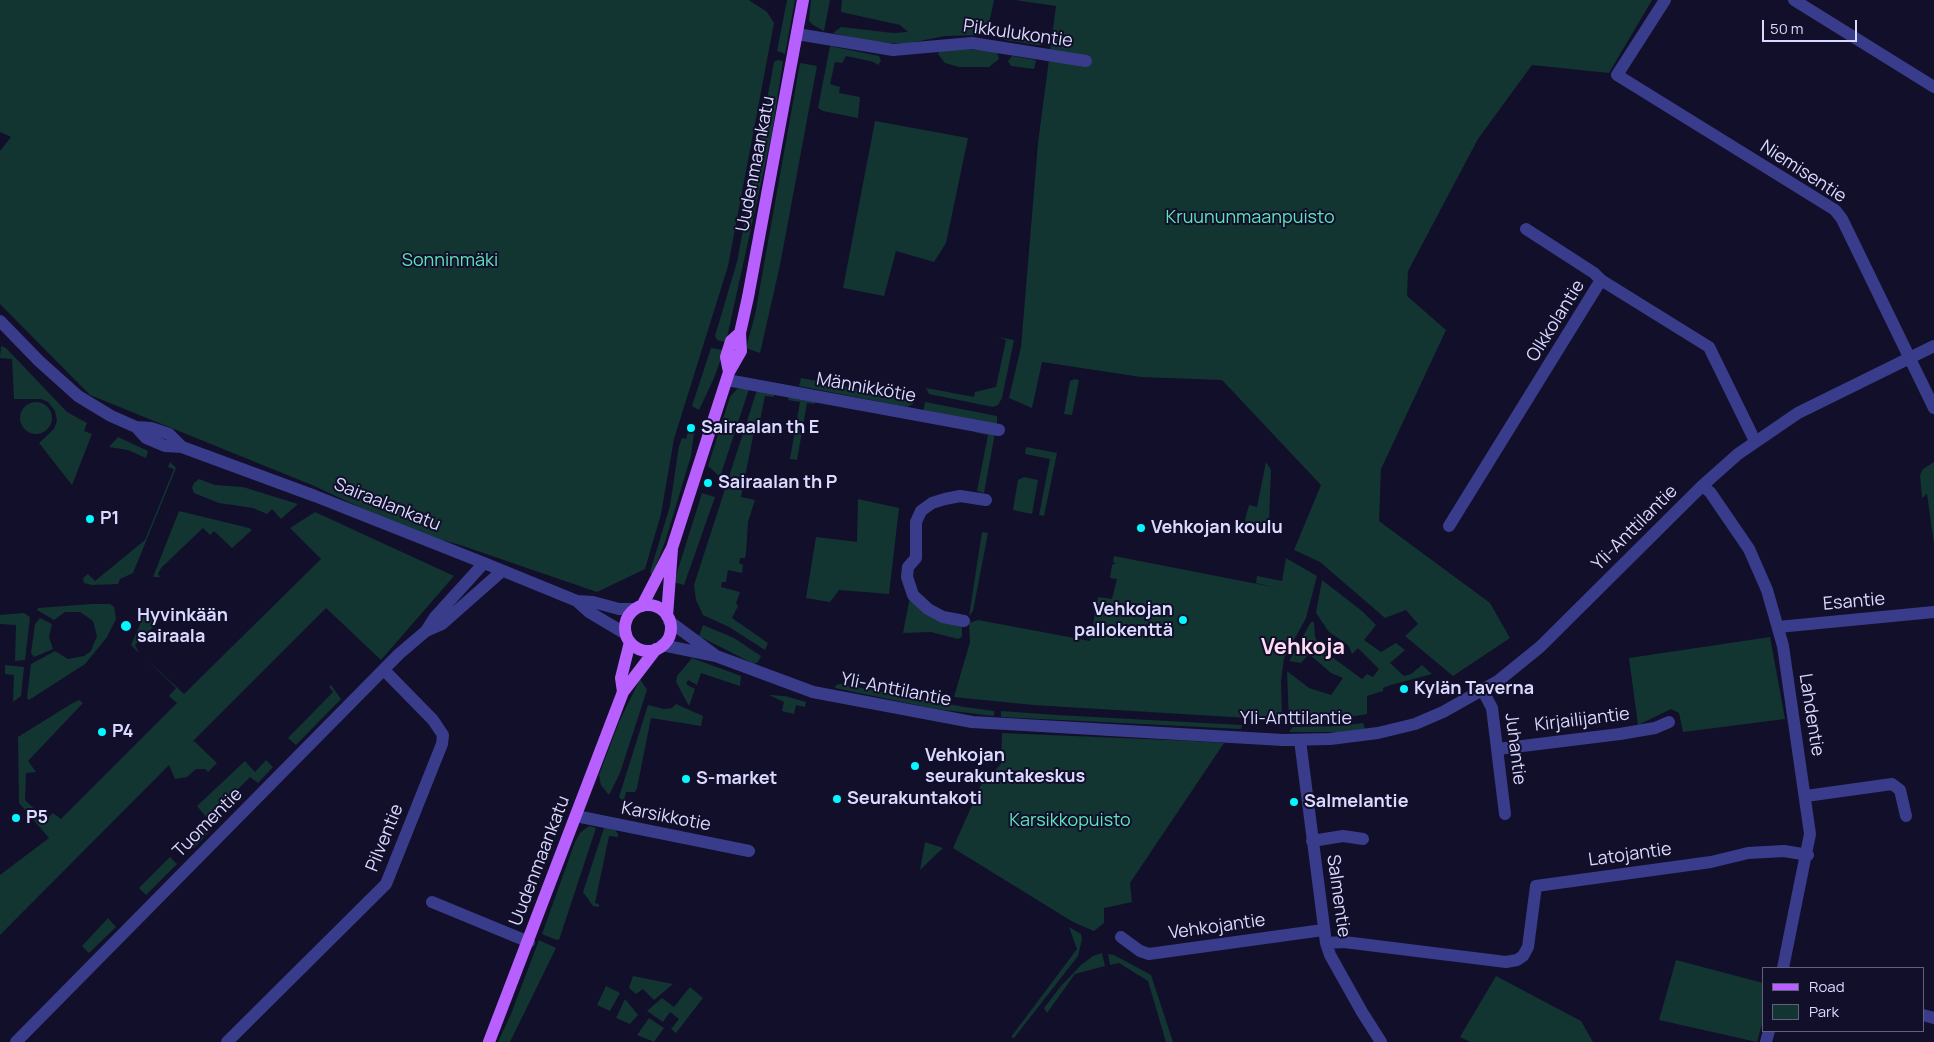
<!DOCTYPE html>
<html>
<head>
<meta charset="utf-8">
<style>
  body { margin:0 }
  #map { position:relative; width:1934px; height:1042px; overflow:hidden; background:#120f2a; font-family:Manrope,sans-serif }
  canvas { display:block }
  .legend { position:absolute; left:1762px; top:967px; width:162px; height:65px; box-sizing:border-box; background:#120f2a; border:1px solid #62607f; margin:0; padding:6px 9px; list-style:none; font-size:15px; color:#dad9ff }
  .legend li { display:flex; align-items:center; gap:10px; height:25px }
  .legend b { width:25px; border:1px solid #62607f }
  .scale { position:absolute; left:1762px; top:20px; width:95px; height:22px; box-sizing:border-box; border:2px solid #dad9ff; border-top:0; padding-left:6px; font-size:15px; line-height:18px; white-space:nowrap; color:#dad9ff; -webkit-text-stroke:4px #120f2a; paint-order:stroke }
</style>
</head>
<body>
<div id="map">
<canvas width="1934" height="1042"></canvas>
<ul class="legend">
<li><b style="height:6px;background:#b860ff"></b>Road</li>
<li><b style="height:14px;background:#123531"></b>Park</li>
</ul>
<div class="scale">50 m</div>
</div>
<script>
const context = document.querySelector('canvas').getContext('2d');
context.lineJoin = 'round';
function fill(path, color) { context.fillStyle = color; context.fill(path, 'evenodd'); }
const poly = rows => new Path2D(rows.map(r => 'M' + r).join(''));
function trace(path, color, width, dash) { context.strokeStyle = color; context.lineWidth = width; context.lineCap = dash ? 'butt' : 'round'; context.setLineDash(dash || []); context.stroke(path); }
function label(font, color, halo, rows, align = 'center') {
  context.font = font + ' Manrope,sans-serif'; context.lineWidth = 4; context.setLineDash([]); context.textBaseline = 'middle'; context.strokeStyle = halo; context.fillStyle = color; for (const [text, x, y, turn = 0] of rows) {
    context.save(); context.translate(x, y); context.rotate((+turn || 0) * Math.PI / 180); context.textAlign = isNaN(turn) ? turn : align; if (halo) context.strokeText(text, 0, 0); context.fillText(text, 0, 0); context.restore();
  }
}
fill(poly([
  [0,0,749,0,767,12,774,23,728,266,674,439,661,514,645,569,597,592,460,545,413,532,312,485,90,395,0,304,0,151,11,137,0,132],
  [787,0,795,0,785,54,777,51],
  [811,0,830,0,824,31,813,25,809,21],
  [842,0,994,0,988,28,983,35,945,36,910,43,889,43,867,41,833,33,841,27,893,33,908,32,900,25,841,12],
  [1015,0,1652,0,1609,73,1532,65,1478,139,1408,271,1407,296,1446,330,1381,469,1379,521,1490,603,1510,638,1453,676,1405,636,1418,624,1406,610,1385,618,1320,562,1294,550,1321,485,1222,380,1141,377,1042,362,1032,408,1009,398,1021,347,1038,143,1056,6],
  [1003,32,1044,41,1043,45,1037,45,1005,40,1002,37],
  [830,46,879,56,881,61,878,65,874,62,846,56,842,63,835,62,830,84,840,87,839,93,860,97,858,118,823,111,818,108],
  [966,49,997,52,999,59,989,67,959,67,945,63,938,54,939,51],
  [1012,56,1036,60,1034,69,1011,66,1008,61],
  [778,60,783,61,772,133,726,342,717,340,715,336,737,262,774,62],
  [800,63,817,66,780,265,760,353,746,348,755,315],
  [875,121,968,138,946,243,934,262,896,251,884,296,843,288],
  [998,337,1014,340,1002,398,998,405,993,407,929,394,926,388,974,397,975,392,996,387,1006,340],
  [1,346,6,348,67,412,87,423,84,431,92,434,72,485,39,443,54,429,57,421,55,411,48,402,41,399,14,399,12,359,0,358],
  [711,348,724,350,714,378,699,410,692,406],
  [801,378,913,399,913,404,907,407,799,386],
  [1075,379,1079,380,1072,415,1064,414,1070,381],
  [744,388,749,389,720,477,708,466,730,397,737,389],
  [757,390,774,394,774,397,765,396,758,431,754,431,741,497,755,500,748,522,746,553,745,558,740,558,739,563,743,565,742,573,728,570,726,582,722,582,721,587,740,592,736,603,738,606,732,618,768,643,765,650,729,627,703,615,696,600,694,585],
  [789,397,815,401,815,404,807,403,797,460,790,459,800,402,788,400],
  '20 418a16 16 0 1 1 32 0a16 16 0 1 1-32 0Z',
  [925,402,997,416,997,425,923,412],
  [976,430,995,433,984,493,977,491,988,435,974,432],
  [688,432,694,433,691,456,665,542,652,576,650,572,670,506,679,446,682,438,686,439],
  [118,437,148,451,146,458,128,450,109,447],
  [1026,447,1057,453,1044,516,1039,515,1050,459,1025,454],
  [170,462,176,468,133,573,120,579,118,584,92,585,84,583,83,578,88,574,95,581,145,540,174,469,168,467],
  [1266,462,1271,470,1269,521,1266,528,1252,527,1244,524,1249,505,1257,507],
  [1934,462,1934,544,1927,494,1922,498,1920,475,1923,469],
  [1024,477,1038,480,1032,514,1013,510,1018,480],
  [199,479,215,485,243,487,298,504,281,519,272,509,267,514,253,508,219,503,194,493,192,488,194,483],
  [702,493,715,497,684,585,674,582],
  [858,499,899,508,889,594,839,590,830,602,806,598,816,537,857,542],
  [179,511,249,528,252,530,232,548,214,531,210,535,203,528,161,568,158,574,160,577,153,577],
  [315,512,454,576,381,660,326,608,191,743,194,741,217,763,208,772,205,769,196,769,187,777,175,779,169,765,0,935,0,875,49,838,19,803,18,737,71,704,79,700,83,703,28,761,36,772,26,773,25,800,46,820,53,813,61,819,177,703,169,696,176,688,144,657,184,694,321,559,290,528],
  [982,532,988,533,973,611,969,616],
  [1114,556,1278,588,1256,583,1257,576,1282,581,1286,558,1317,576,1306,618,1284,658,1281,681,1282,720,1033,705,954,697,970,642,969,623,978,620,1090,641,1098,597,1112,599,1117,579,1110,578,1112,565,1116,563,1113,562],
  [1322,580,1362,611,1376,625,1364,640,1381,652,1396,643,1405,650,1390,663,1404,676,1411,674,1422,665,1432,674,1391,685,1383,688,1383,691,1367,696,1367,714,1331,720,1289,720,1287,671,1309,688,1331,695,1343,678,1331,673,1309,654,1301,663,1289,661,1311,622,1314,622,1315,637,1321,649,1362,679,1367,674,1373,677,1379,669,1358,648,1352,654,1348,645,1329,632,1316,613],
  [910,597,962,623,962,637,958,639,931,632,903,633],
  [92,604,110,604,114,607,116,619,107,637,85,664,29,700,27,698,31,664,55,651,68,659,84,656,91,651,97,636,93,621,80,612,65,612,54,620,37,610,38,608],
  [24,613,30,617,25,660,15,661,16,625,0,624,0,615],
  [145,613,150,613,159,621,135,645,139,653,131,645],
  [40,618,52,624,49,637,53,649,34,657,31,653,35,624],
  [703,625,734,638,761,656,758,662,754,664,699,636],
  [1770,637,1785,719,1683,732,1679,713,1671,709,1638,725,1629,658],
  [692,658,741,676,740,686,701,673,697,685,688,680,686,684,695,689,689,706,676,682,677,676],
  [5,665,24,667,21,696,13,702,14,675,5,674],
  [640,679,647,690,620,773,609,795,601,785,599,775,619,722],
  [840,684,964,707,994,711,994,716,936,709,835,688,836,685],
  [331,685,341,699,296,745,288,738,333,692,329,687],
  [769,695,785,696,806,702,805,707,796,705,794,714,782,711,784,702],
  [676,704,703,716,701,726,651,718,637,788,635,792,626,792,624,801,621,799,619,797,648,705,664,709,672,708],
  [1001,711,1057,715,1242,725,1241,729,1001,717],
  [1363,723,1365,729,1340,732,1289,732,1293,727,1339,726],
  [1002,733,1192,741,1224,743,1130,883,1132,902,1104,908,1104,923,1094,931,1073,922,953,848,981,785,1001,764],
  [266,760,273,767,258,783,250,777,204,824,210,831,194,848,186,841,207,818,197,806,245,761,255,772],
  [589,826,596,828,559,940,554,939,542,934,575,842,580,833],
  [604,828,615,830,618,834,618,837,609,836,595,903,599,904,599,907,593,906,583,892],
  [925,842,943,848,920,870],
  [170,857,177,864,146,895,139,888],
  [108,918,116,927,89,953,82,946],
  [1069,927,1081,934,1082,939,1078,956,1014,1038,1011,1037,1077,949],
  [539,940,556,948,510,1042,498,1042,511,1014],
  [1102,953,1105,966,1075,974,1047,1013,1044,1008,1061,986,1081,965,1093,956],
  [1108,954,1114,955,1151,975,1173,1042,1166,1042,1148,981,1119,963,1110,965],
  [1676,960,1763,983,1763,1020,1757,1042,1659,1020],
  [633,976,673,984,654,1000,643,989,636,994,629,988],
  [1496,976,1581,1021,1593,1042,1470,1042,1460,1037],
  [606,986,620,993,610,1011,597,1005],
  [690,987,703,998,676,1033,671,1029,679,1019,670,1012,663,1022,647,1011,662,998,674,1007],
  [625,999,638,1015,630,1024,616,1018],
  [649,1018,664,1028,654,1042,637,1035]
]), '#123531');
trace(poly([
  [1665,0,1617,75,1835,210,1842,219,1934,408],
  [1794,0,1934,87],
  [797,34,893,50,972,43,1086,61],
  [1526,229,1594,273,1601,280],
  [0,321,39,361,78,396,111,416,136,427,146,438,165,446,182,447,315,496,484,563,577,601,589,612,626,634],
  [727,380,999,430],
  [136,427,151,428,169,434,182,447],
  [1702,486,1710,492,1749,549,1767,590,1783,646,1810,834,1783,968],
  [1449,526,1601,280,1709,347,1755,441],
  [577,601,593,602,619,609,635,609],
  [669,621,715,655],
  [964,621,943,617,928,609,913,595,907,577,908,567,916,558,916,522,921,511,932,503,945,499,960,496,986,500],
  [1778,627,1934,612],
  [426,631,442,624,502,571],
  [662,645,716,656,813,692,972,722,1283,740,1330,739,1378,733,1415,724,1443,712,1498,681,1540,647,1702,486,1738,454,1798,413,1934,346],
  [1483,691,1492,708,1505,814],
  [1300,740,1326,943,1330,955,1362,1012,1381,1042],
  [1498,749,1620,734,1655,728,1669,722],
  [1806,796,1892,784,1900,790,1906,816],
  [576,816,749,851],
  [1312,841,1343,836,1363,839],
  [432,902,529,942],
  [1121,937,1140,951,1149,954,1323,930],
  [1326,943,1344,942,1506,962,1517,960,1523,956,1528,947,1536,886,1711,862,1748,853,1784,851,1808,855],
  [1923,1015,1934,1018],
  [16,1042,399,654,426,631,435,617,484,563],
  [227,1042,386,884,442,744,443,735,433,720,384,670],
  [1766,1042,1769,1031]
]), '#393c8b', 12);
trace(poly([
  [729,372,726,357,731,341,740,333],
  '625 628a23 23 0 1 1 46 0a23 23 0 1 1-46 0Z',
  [642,606,672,548,729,372,741,351,740,333,748,297,803,0],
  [667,616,672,549],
  [623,692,621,678,630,642],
  [489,1042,623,692,656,649]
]), '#b860ff', 12);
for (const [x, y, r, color] of [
  [691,428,5,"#05f8ff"],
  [708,483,5,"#05f8ff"],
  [90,519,5,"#05f8ff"],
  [1141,528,5,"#05f8ff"],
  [1183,620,5,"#05f8ff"],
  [126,626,6,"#05f8ff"],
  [1404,689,5,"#05f8ff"],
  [102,732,5,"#05f8ff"],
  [915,766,5,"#05f8ff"],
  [686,779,5,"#05f8ff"],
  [837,799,5,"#05f8ff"],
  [1294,802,5,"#05f8ff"],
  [16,818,5,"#05f8ff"]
]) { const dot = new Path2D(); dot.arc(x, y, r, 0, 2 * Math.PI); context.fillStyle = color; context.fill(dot); trace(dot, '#120f2a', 2); }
label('18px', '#dad9ff', '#120f2a', [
  ["Pikkulukontie",1018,34,8],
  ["Uudenmaankatu",756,164,-79],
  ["Niemisentie",1803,172,33],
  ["Olkkolantie",1556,321,-58],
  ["Männikkötie",866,388,10],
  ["Sairaalankatu",387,505,22],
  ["Yli-Anttilantie",1635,528,-45],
  ["Esantie",1854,602,-5],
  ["Yli-Anttilantie",896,690,11],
  ["Lahdentie",1811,715,81],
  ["Yli-Anttilantie",1296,719],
  ["Kirjailijantie",1582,720,-7],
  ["Juhantie",1515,749,83],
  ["Karsikkotie",666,817,11],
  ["Tuomentie",208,823,-45],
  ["Pilventie",385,838,-68],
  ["Latojantie",1630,855,-8],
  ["Uudenmaankatu",540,861,-69],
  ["Salmentie",1338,896,82],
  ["Vehkojantie",1217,927,-8]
]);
label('18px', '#5ee5ba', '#120f2a', [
  ["Kruununmaanpuisto",1250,218],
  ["Sonninmäki",450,261],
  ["Karsikkopuisto",1070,821]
]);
label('bold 18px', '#dad9ff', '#120f2a', [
  ["Sairaalan th E",701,428],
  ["Sairaalan th P",718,483],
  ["P1",100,519],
  ["Vehkojan koulu",1151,528],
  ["Vehkojan",1173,610,"right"],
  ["pallokenttä",1173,631,"right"],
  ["Hyvinkään",137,616],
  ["sairaala",137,637],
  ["Kylän Taverna",1414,689],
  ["P4",112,732],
  ["Vehkojan",925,756],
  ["seurakuntakeskus",925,777],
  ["S-market",696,779],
  ["Seurakuntakoti",847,799],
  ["Salmelantie",1304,802],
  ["P5",26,818]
], 'left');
label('bold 22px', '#ffdbf4', '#120f2a', [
  ["Vehkoja",1303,648]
]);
</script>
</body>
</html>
